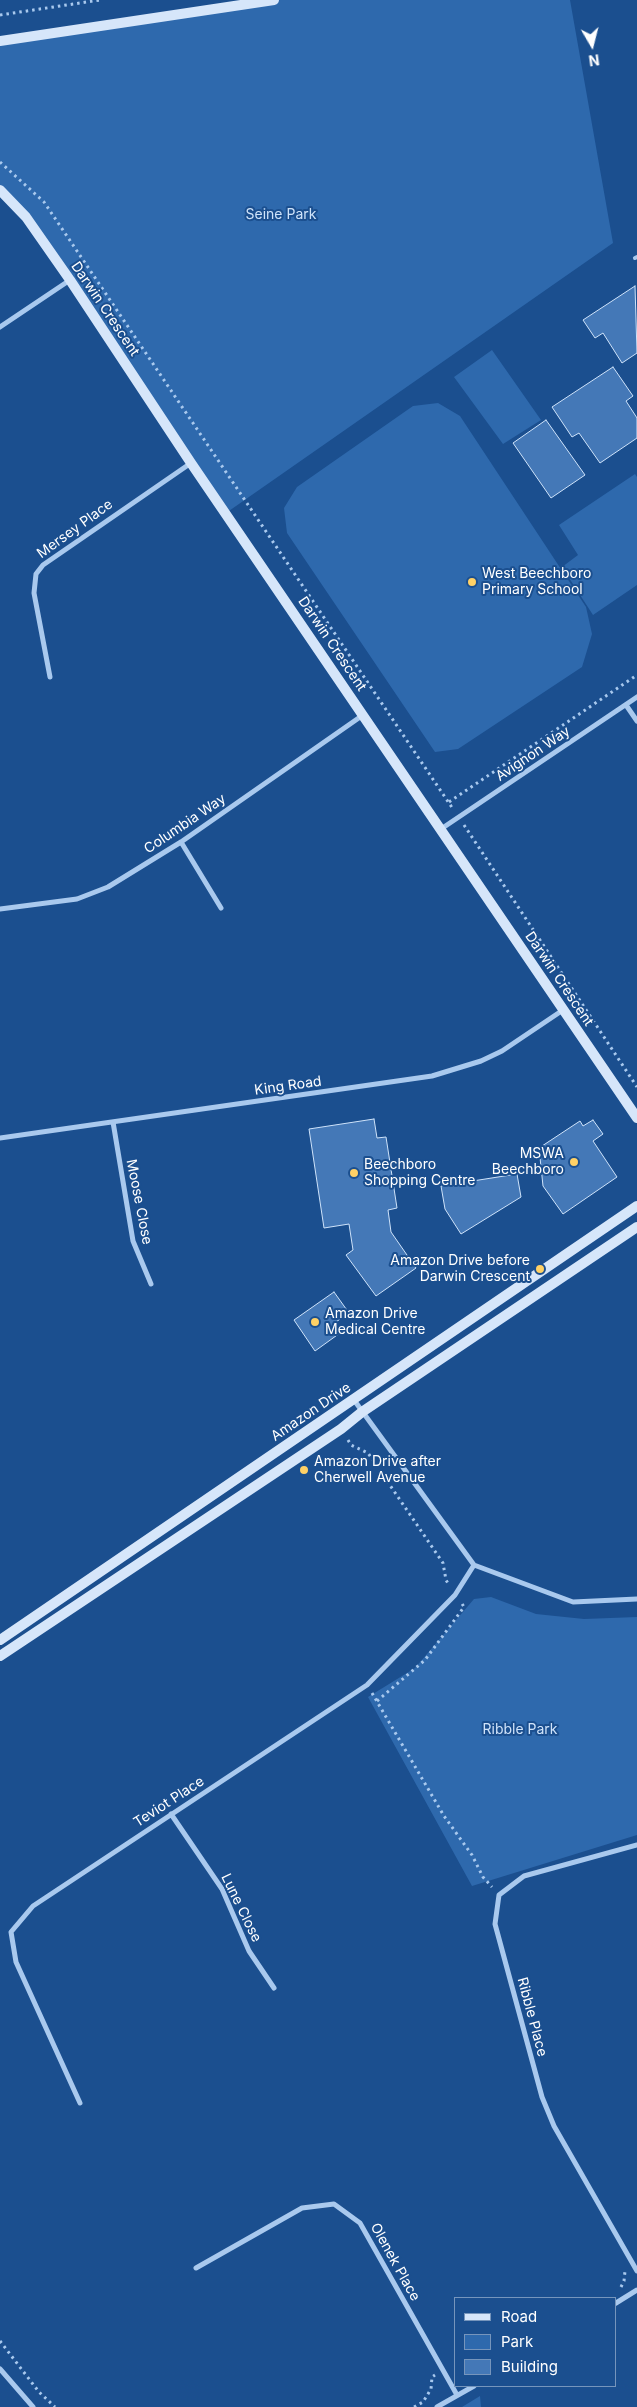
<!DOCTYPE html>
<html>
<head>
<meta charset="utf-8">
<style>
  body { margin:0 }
  #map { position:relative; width:637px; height:2407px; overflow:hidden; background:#1b4f8f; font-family:Inter,sans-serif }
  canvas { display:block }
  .legend { position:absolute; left:454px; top:2297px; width:162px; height:90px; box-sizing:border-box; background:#1b4f8f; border:1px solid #7695bc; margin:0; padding:6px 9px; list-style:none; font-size:15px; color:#fff }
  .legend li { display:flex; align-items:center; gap:10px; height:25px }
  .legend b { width:25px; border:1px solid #7695bc }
  .north { position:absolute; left:567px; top:20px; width:50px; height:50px; -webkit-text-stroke:4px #1b4f8f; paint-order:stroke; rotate:172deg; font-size:14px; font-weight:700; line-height:20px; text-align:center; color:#fff }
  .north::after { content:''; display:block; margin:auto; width:18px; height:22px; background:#fff; clip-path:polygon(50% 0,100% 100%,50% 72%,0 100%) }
</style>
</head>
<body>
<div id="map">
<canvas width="637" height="2407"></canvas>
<ul class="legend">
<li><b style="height:6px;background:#d6e6fa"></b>Road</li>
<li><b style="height:14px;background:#2e69ad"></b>Park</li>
<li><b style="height:14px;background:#4478b7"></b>Building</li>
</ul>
<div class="north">N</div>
</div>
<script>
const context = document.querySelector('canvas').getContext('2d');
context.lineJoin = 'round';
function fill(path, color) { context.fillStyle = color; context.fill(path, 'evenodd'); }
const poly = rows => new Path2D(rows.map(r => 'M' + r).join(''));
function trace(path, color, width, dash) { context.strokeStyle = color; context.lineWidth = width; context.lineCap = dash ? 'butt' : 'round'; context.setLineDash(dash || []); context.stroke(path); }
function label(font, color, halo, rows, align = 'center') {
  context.font = font + ' Inter,sans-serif'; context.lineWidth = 4; context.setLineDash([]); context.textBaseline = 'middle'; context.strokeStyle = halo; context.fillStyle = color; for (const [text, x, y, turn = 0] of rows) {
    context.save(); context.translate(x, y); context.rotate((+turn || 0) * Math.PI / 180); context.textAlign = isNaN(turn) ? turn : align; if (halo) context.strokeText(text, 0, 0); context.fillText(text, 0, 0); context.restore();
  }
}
fill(poly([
  [274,0,570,0,613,243,226,513,26,217,0,190,0,41],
  [492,350,541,420,503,444,454,377],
  [438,403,460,416,586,607,592,634,582,667,458,749,435,752,287,533,284,508,297,487,413,406],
  [635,474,637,477,637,585,593,615,562,567,578,555,559,525],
  [491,1597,536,1614,584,1619,637,1617,637,1835,472,1886,368,1697,415,1668,474,1599],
  [480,2396,481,2407,462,2407]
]), '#2e69ad');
const building = poly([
  [635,286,637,353,622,363,603,333,595,338,583,320,635,286],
  [613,367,633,396,626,401,637,418,637,438,600,463,579,433,572,437,552,407,613,367],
  [546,420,585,475,551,498,513,443,546,420],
  [374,1119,377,1138,386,1137,397,1208,388,1210,391,1232,416,1268,376,1296,346,1255,353,1250,349,1224,324,1228,309,1129,374,1119],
  [593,1120,603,1134,593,1141,617,1177,563,1214,543,1186,539,1148,580,1121,583,1126,593,1120],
  [517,1174,521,1197,461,1234,445,1209,441,1186,517,1174],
  [334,1292,349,1313,333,1324,340,1333,315,1351,294,1320,334,1292]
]);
fill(building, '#4478b7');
trace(building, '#cfe3fa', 1);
trace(poly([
  [0,15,100,0],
  [0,162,44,202,453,809],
  [449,802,637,675],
  [464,825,637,1087],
  [348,1440,351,1445,368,1453,443,1563,446,1580,449,1585],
  [372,1693,444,1816,472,1855,483,1877,492,1887],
  [377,1701,425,1660,464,1607,461,1602],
  [621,2287,624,2281,625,2271],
  [0,2341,39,2392,55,2407],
  [414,2407,423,2402,431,2389,432,2377,435,2375]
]), '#a9c9ee', 3, [2.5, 4]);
trace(poly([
  [635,258,637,257]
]), '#a9c9ee', 4);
trace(poly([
  [0,327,70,280],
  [50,677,34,593,36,574,43,565,191,463],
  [626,705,637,721],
  [441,829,637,697],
  [181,842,221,908],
  [0,909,77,899,108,887,181,842,363,715],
  [113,1122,133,1241,151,1284],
  [0,1138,432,1076,481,1061,502,1051,563,1010],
  [354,1400,474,1565,573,1602,637,1599],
  [171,1814,222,1889,249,1951,274,1988],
  [637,1845,524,1876,499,1895,495,1924,542,2097,554,2126,637,2271],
  [80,2103,16,1962,11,1932,33,1906,367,1685,455,1595,474,1565],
  [196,2268,302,2208,334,2204,360,2223,457,2395],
  [616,2303,637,2290],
  [0,2369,33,2407],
  [437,2407,474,2386]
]), '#a9c9ee', 5);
trace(poly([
  [0,41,274,0],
  [0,190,26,217,70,280,191,463,637,1118],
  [0,1640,637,1206],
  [0,1656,341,1429,362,1412,637,1227]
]), '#d6e6fa', 10);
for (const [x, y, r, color] of [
  [472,582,5,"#ffd166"],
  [574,1162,5,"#ffd166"],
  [354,1173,5,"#ffd166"],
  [540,1269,5,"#ffd166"],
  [315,1322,5,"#ffd166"],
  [304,1470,5,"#ffd166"]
]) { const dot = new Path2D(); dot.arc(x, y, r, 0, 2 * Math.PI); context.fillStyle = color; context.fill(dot); trace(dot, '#1b4f8f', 2); }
label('14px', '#cfe3fa', '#1b4f8f', [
  ["Seine Park",281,215],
  ["Ribble Park",520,1730]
]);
label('14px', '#fff', '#1b4f8f', [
  ["Darwin Crescent",105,309,56],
  ["Mersey Place",75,529,-36],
  ["Darwin Crescent",332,644,56],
  ["Avignon Way",533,754,-34],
  ["Columbia Way",185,824,-34],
  ["Darwin Crescent",559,979,56],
  ["King Road",288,1086,-8],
  ["Moose Close",139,1202,79],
  ["Amazon Drive",311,1412,-34],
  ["Teviot Place",169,1802,-33],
  ["Lune Close",241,1908,64],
  ["Ribble Place",532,2017,75],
  ["Olenek Place",395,2262,61]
]);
label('14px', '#fff', '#1b4f8f', [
  ["West Beechboro",482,574],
  ["Primary School",482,590],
  ["MSWA",564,1154,"right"],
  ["Beechboro",564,1170,"right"],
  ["Beechboro",364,1165],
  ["Shopping Centre",364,1181],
  ["Amazon Drive before",530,1261,"right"],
  ["Darwin Crescent",530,1277,"right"],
  ["Amazon Drive",325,1314],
  ["Medical Centre",325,1330],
  ["Amazon Drive after",314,1462],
  ["Cherwell Avenue",314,1478]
], 'left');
</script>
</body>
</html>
